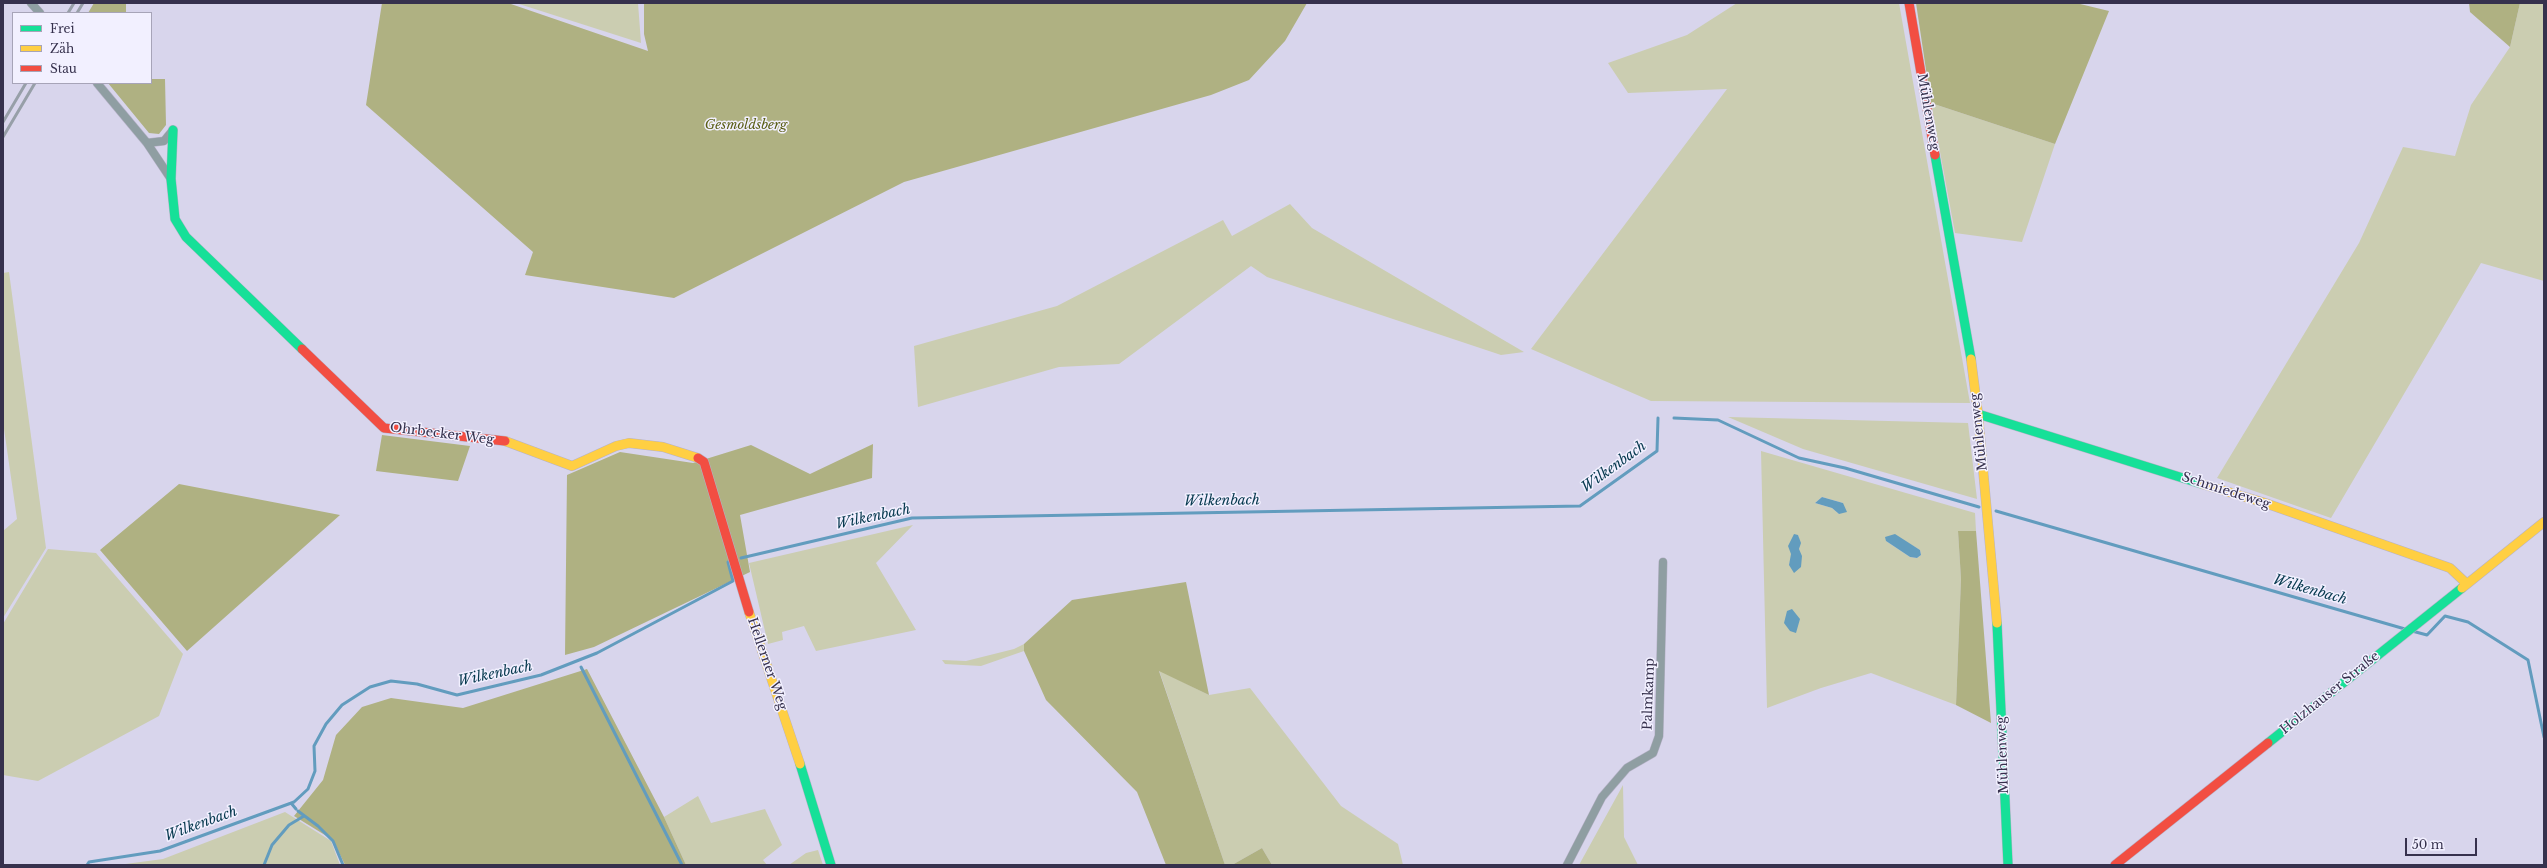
<!DOCTYPE html>
<html>
<head>
<meta charset="utf-8">
<style>
  body { margin:0 }
  #map { position:relative; width:2547px; height:868px; overflow:hidden; background:#d8d5ec; font-family:"Libre Baskerville",serif }
  canvas { display:block }
  .frame { position:absolute; inset:0; border:4px solid #36314d; pointer-events:none }
  .legend { position:absolute; left:12px; top:12px; width:140px; height:72px; box-sizing:border-box; background:#f2f0ff; border:1px solid #a7a4b8; margin:0; padding:5px 7px; list-style:none; font-size:12px; color:#36314d }
  .legend li { display:flex; align-items:center; gap:8px; height:20px }
  .legend b { width:20px; border:1px solid #a7a4b8 }
  .scale { position:absolute; left:2405px; top:838px; width:72px; height:18px; box-sizing:border-box; border:2px solid #36314d; border-top:0; padding-left:5px; font-size:12px; line-height:14px; white-space:nowrap; color:#36314d; -webkit-text-stroke:3px #f2f0ff; paint-order:stroke }
</style>
</head>
<body>
<div id="map">
<canvas width="2547" height="868"></canvas>
<div class="frame"></div>
<ul class="legend">
<li><b style="height:5px;background:#16e098"></b>Frei</li>
<li><b style="height:5px;background:#ffcf43"></b>Zäh</li>
<li><b style="height:5px;background:#f24e42"></b>Stau</li>
</ul>
<div class="scale">50 m</div>
</div>
<script>
const context = document.querySelector('canvas').getContext('2d');
context.lineJoin = 'round';
function fill(path, color) { context.fillStyle = color; context.fill(path, 'evenodd'); }
const poly = rows => new Path2D(rows.map(r => 'M' + r).join(''));
function trace(path, color, width, dash) { context.strokeStyle = color; context.lineWidth = width; context.lineCap = dash ? 'butt' : 'round'; context.setLineDash(dash || []); context.stroke(path); }
function label(font, color, halo, rows, align = 'center') {
  context.font = font + ' "Libre Baskerville",serif'; context.lineWidth = 3; context.setLineDash([]); context.textBaseline = 'middle'; context.strokeStyle = halo; context.fillStyle = color; for (const [text, x, y, turn = 0] of rows) {
    context.save(); context.translate(x, y); context.rotate((+turn || 0) * Math.PI / 180); context.textAlign = isNaN(turn) ? turn : align; if (halo) context.strokeText(text, 0, 0); context.fillText(text, 0, 0); context.restore();
  }
}
fill(poly([
  [516,3,638,3,641,43],
  [1737,3,1899,3,1970,403,1651,401,1531,349,1727,89,1628,93,1608,63,1687,35],
  [2520,3,2544,3,2544,281,2481,263,2331,518,2217,478,2359,243,2403,147,2455,156,2471,105,2510,47],
  [1931,103,2055,144,2022,242,1955,233],
  [1290,204,1312,228,1524,352,1501,355,1267,277,1251,266,1119,364,1059,367,918,407,914,346,1057,306,1223,220,1232,236],
  [9,272,46,548,3,618,3,531,17,519,3,422,3,273],
  [1728,417,1968,423,1977,499,1803,449],
  [1761,451,1975,513,1976,531,1958,531,1961,579,1956,705,1871,673,1821,688,1767,708],
  [1822,497,1843,503,1839,514,1832,508,1815,503],
  [1798,535,1800,543,1799,549,1801,566,1789,565],
  [1886,541,1910,544,1920,550,1921,555,1917,558,1910,557],
  [913,525,876,563,916,630,816,651,804,626,782,632,783,640,768,644,749,563],
  [48,549,96,553,183,654,159,716,38,781,3,775,3,624],
  [1024,644,1024,651,981,666,945,664,942,660,966,661,1014,649],
  [1159,670,1209,695,1250,688,1341,806,1398,844,1403,865,1272,865,1262,848,1232,865,1225,865],
  [1623,785,1624,837,1638,865,1579,865],
  [698,796,711,823,765,809,782,845,763,860,767,865,686,865,664,817],
  [285,812,331,841,340,865,118,865,163,859],
  [818,850,823,865,789,865,806,853]
]), '#cbcdb1');
fill(poly([
  [94,3,126,3,126,13,88,13],
  [382,3,508,3,648,51,644,34,644,3,1307,3,1285,41,1249,80,1211,95,904,182,674,298,525,275,533,252,366,105],
  [1916,3,2076,3,2109,11,2055,144,1931,103],
  [2469,3,2520,3,2510,47,2470,12],
  [151,79,165,79,166,125,159,134,149,133,108,83,151,83],
  [382,435,470,446,458,481,376,471],
  [873,444,872,478,740,515,750,572,594,647,565,655,567,475,620,452,693,463,751,445,810,474],
  [179,484,340,515,187,651,100,550],
  [1958,531,1976,531,1991,723,1956,705,1961,579],
  [1186,582,1209,695,1159,671,1225,865,1166,865,1137,792,1046,700,1024,651,1024,644,1072,600],
  [587,669,664,817,686,865,345,865,333,840,294,816,323,780,336,735,362,707,391,698,463,708],
  [1262,848,1272,865,1232,865]
]), '#afb182');
fill(poly([
  [1822,497,1843,503,1847,512,1839,514,1832,508,1815,503],
  [1794,534,1798,535,1801,543,1799,549,1802,556,1801,567,1794,573,1789,565,1791,554,1788,546],
  [1895,534,1920,550,1921,555,1917,558,1910,557,1886,541,1885,537],
  [1792,609,1800,619,1796,633,1790,631,1784,623,1787,611]
]), '#629cbe');
trace(poly([
  [1674,418,1718,420,1799,458,1845,468,1979,507],
  [1996,511,2405,629],
  [741,558,912,518,1580,506,1657,451,1658,418],
  [2412,631,2427,635,2445,616,2468,622,2528,660,2544,737],
  [581,667,682,865],
  [291,803,296,809],
  [298,811,318,826,333,841,343,865],
  [87,865,89,862,160,851,294,802,308,789,315,771,314,746,326,724,342,705,370,687,391,681,417,684,457,695,541,675,597,653,733,581,728,562],
  [264,865,272,845,289,825,304,816]
]), '#629cbe', 3);
const street = poly([
  [31,3,40,13],
  [97,83,147,143,164,141,173,130],
  [147,143,171,179],
  [1567,865,1602,797,1627,768,1653,753,1659,736,1663,562]
]);
const fast = poly([
  [173,130,171,179,175,219,186,237,302,349],
  [1935,155,1971,359],
  [1978,414,2202,484],
  [1997,623,2008,865],
  [2268,743,2462,588],
  [800,764,831,865]
]);
const slow = poly([
  [1971,359,1978,414,1997,623],
  [505,441,572,466,616,446,629,443,663,447,698,458],
  [2202,484,2265,503,2450,568,2466,583],
  [2462,588,2544,522],
  [749,612,800,764]
]);
const jam = poly([
  [1909,3,1935,155],
  [302,349,384,428,505,441],
  [698,458,704,462,749,612],
  [2115,865,2268,743]
]);
trace(street, '#b6b2c7', 9);
trace(fast, '#b6b2c7', 10);
trace(slow, '#b6b2c7', 10);
trace(jam, '#b6b2c7', 10);
trace(street, '#8f9ea2', 8);
trace(fast, '#16e098', 9);
trace(slow, '#ffcf43', 9);
trace(jam, '#f24e42', 9);
trace(poly([
  [68,13,74,3],
  [77,13,83,3],
  [3,122,26,83],
  [3,137,35,83]
]), '#979fa8', 3);
label('13px', '#36314d', '#f2f0ff', [
  ["Mühlenweg",1928,112,80],
  ["Mühlenweg",1979,432,-96],
  ["Ohrbecker Weg",442,434,7],
  ["Schmiedeweg",2226,491,18],
  ["Hellerner Weg",767,664,71],
  ["Holzhauser Straße",2330,693,-39],
  ["Palmkamp",1649,694,-88],
  ["Mühlenweg",2003,755,-92]
]);
label('italic 13px', '#595d13', '#f2f0ff', [
  ["Gesmoldsberg",746,125]
]);
label('italic 14px', '#07394f', '#f2f0ff', [
  ["Wilkenbach",1614,467,-36],
  ["Wilkenbach",1222,501,-1],
  ["Wilkenbach",873,517,-12],
  ["Wilkenbach",2310,590,16],
  ["Wilkenbach",495,674,-12],
  ["Wilkenbach",201,824,-20]
]);
</script>
</body>
</html>
